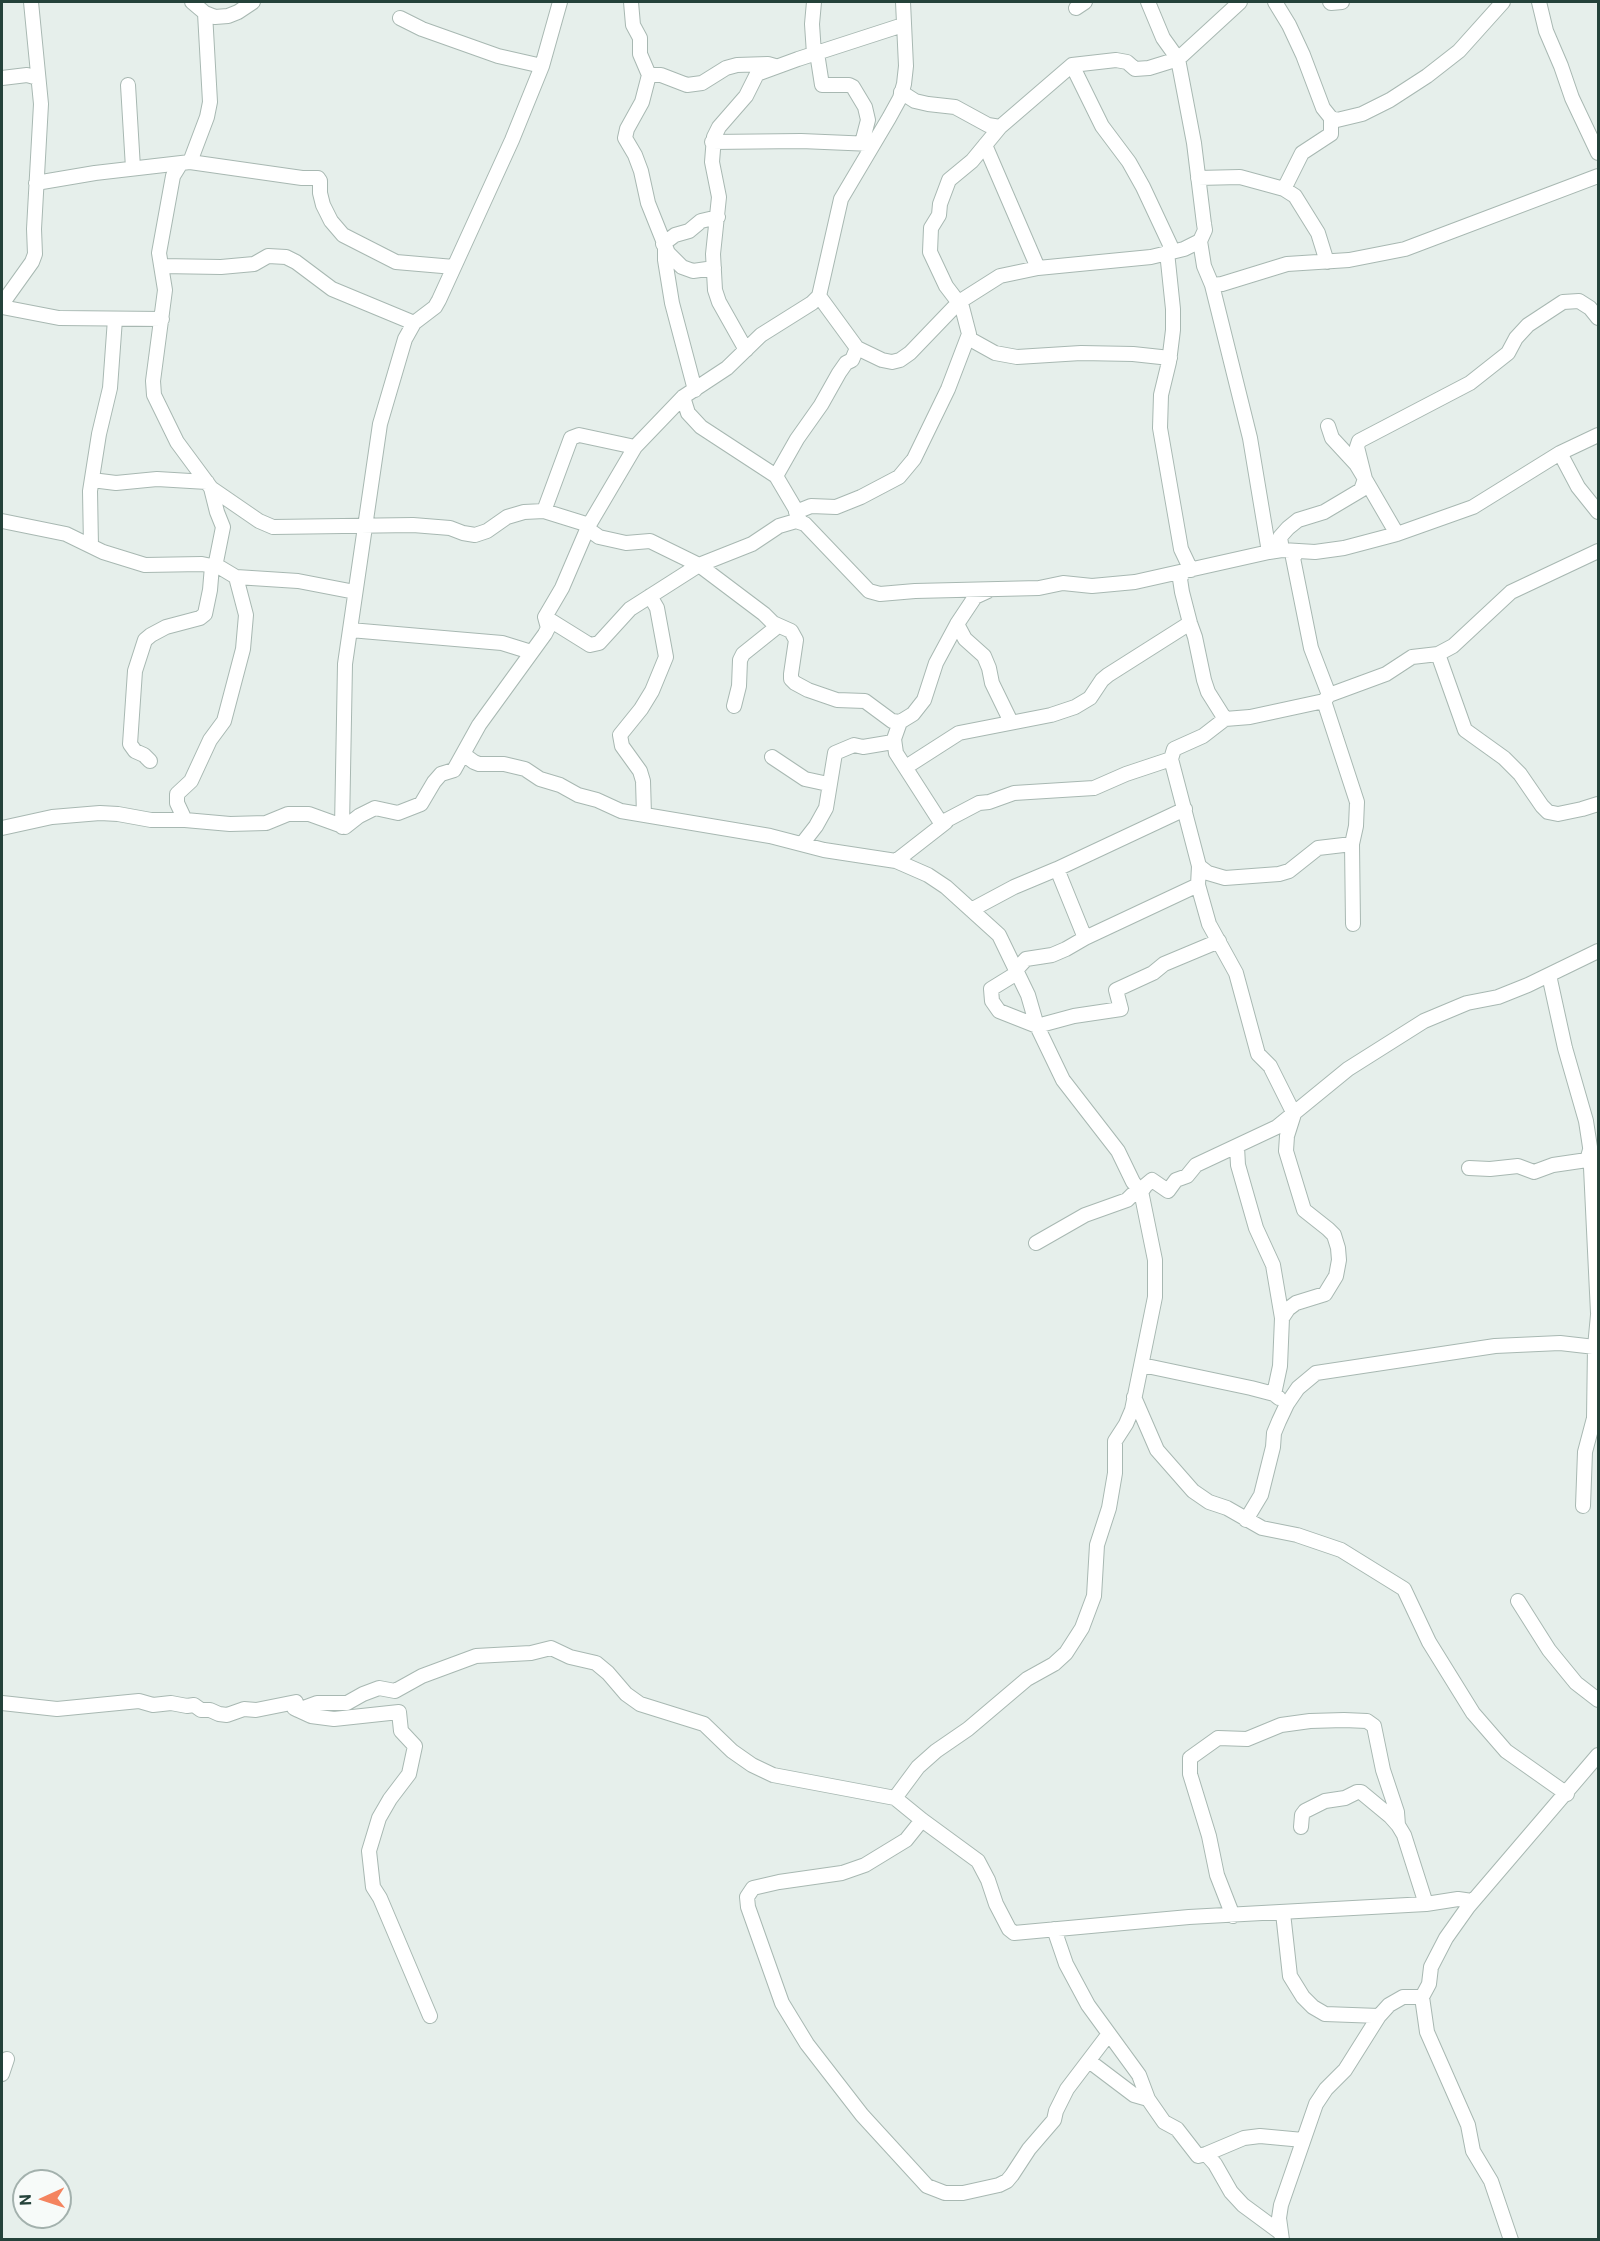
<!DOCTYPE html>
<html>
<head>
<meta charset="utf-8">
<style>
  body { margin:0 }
  #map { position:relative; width:1600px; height:2241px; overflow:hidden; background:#e6efeb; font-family:Roboto,sans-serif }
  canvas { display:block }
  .frame { position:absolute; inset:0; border:3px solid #24423a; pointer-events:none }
  .north { position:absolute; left:12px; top:2169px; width:60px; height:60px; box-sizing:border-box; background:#f7fbf9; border:2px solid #a3b1ad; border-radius:50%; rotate:267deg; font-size:16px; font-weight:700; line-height:24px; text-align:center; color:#24423a }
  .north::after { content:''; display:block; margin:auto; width:21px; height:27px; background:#f4845f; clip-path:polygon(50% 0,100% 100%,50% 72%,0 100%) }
</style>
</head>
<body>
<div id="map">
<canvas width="1600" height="2241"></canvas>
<div class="frame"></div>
<div class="north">N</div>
</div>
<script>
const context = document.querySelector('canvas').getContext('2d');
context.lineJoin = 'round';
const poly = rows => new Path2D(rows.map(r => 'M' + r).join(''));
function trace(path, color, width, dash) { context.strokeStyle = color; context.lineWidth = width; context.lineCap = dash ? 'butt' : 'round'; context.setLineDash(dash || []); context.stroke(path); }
const minor = poly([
  [631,2,633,25,640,38,640,54,649,75,642,102,627,129,625,138,635,155,641,171,648,203,668,253,682,267,693,271,714,268],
  [814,2,812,24,814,54],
  [1275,2,1289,25,1303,55,1323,108,1331,118,1337,120,1362,114,1390,100,1427,76,1459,51,1503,2],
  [1330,2,1331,3,1342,2],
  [1539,2,1546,31,1561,66,1572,98,1598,153],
  [1076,8,1085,2],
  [205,13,215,17,228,16,238,12,253,2],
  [400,18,422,29,498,56,542,66],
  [817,53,822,85,849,85,853,87,865,107,868,120,862,143],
  [1072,65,1102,126,1129,162,1143,187,1173,251],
  [649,75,661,75,687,85,702,83,726,68,737,65,768,64,775,66],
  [2,78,27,75,38,78],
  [128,85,133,168],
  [901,92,915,101,928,104,955,107,988,125,1000,127],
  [712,142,801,141,872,144],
  [985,145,1038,268],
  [190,162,207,117,210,102,205,13,192,2],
  [181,163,173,176,159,253,165,290,153,381,154,395,177,442,211,488,259,521,273,527,413,525,450,528,463,533,475,535,487,531,507,517,524,512,544,511,589,525],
  [1198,178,1240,177,1284,189,1295,196,1318,233,1327,262],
  [36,183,95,173,190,162,302,178,318,178,320,181,320,193,323,205,331,221,343,235,396,262,454,267],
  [1284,189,1302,153,1331,134,1331,118],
  [1200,241,1204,266,1212,285,1250,438,1269,552],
  [663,244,675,235,689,231,701,221,718,217],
  [665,249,665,260,672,303,695,390],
  [1167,252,1173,309,1173,330,1169,362,1161,395,1160,428,1181,549,1191,570],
  [161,266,221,267,254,264,268,256,286,257,296,262,332,289,414,323],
  [1212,285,1222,284,1287,264,1349,260,1405,249,1598,176],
  [819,296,857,348,882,360,892,362,900,360,910,353,959,302,1000,276,1038,268,1151,257,1184,249,1200,241,1205,230,1204,224,1194,143,1178,59,1240,2],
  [2,304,32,262,35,254,34,229,41,104,31,2],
  [2,307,59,318,162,319],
  [968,338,995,353,1017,357,1081,353,1133,354,1170,358],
  [857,348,852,360,846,363,839,373,821,405,797,439,776,476,799,515,796,521,805,524,869,591,880,594,915,591,1039,588,1063,583,1092,586,1135,582,1269,552,1282,550,1315,552,1344,548,1397,534,1473,507,1560,453,1598,435],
  [746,350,719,302,715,290,713,254,719,197,712,162,714,137,719,127,746,96,757,74,798,59,903,25],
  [683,397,688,413,701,427,776,476],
  [1560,453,1578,487,1598,512],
  [92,480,116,483,157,479,207,482],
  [211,488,217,512,223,527,215,567],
  [544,511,571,438,579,435,635,447],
  [796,512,811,506,836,507,861,497,899,477,914,459,948,389,969,334,962,307,946,286,930,252,931,228,939,215,940,204,949,180,972,161,1000,127,1072,65,1116,60,1127,62,1135,69,1149,68,1178,59,1163,38,1148,2],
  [2,521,66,534,103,552,145,565,202,564,221,568,236,577,298,581,355,592],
  [588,529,599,537,626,543,650,541,699,565,764,614,773,623,791,631,796,640,791,674,791,679,795,683,808,690,837,700,865,701,892,721,900,722],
  [1397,534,1365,479,1357,447,1359,441,1470,383,1508,353,1516,338,1528,325,1563,302,1579,301,1590,308,1598,318],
  [91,546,90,491,99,434,110,388,115,319],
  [1282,550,1280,537,1288,528,1298,520,1324,512,1361,490,1365,479,1356,464,1332,438,1328,426],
  [1297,552,1293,558,1311,648,1329,695],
  [1183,572,1180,579,1182,592,1190,623,1195,637,1204,680,1208,692,1225,719],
  [988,591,975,597,957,624,936,663,924,700,913,714,900,722,894,739,896,753,941,823,979,803,989,802,1014,793,1094,788,1126,774,1171,759,1174,749,1203,736,1225,719,1250,717,1324,701,1329,695,1386,674,1412,657,1438,654,1453,646,1511,592,1598,551],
  [545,617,590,645,599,643,630,609,699,565,752,544,779,526,796,521],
  [957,624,965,639,984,656,989,668,992,683,1011,722],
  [350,630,502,643,531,652],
  [1438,654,1465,730,1504,758,1520,774,1542,806,1548,812,1558,814,1582,809,1598,804],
  [1324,701,1357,802,1356,826,1352,844,1353,924],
  [734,706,739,686,740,660,743,654,778,626],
  [463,754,474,762,479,764,504,764,525,769,540,779,560,785,578,795,597,800,621,811,770,836,824,850,896,861,928,875,946,887,999,935,1028,995,1037,1026,1063,1080,1118,1151,1133,1182,1141,1192],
  [772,757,805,779,828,784],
  [1171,759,1199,866,1198,885,1209,924,1236,973,1258,1054,1270,1066,1294,1114,1287,1136,1286,1151,1304,1210,1328,1229,1334,1235,1338,1248,1339,1260,1336,1276,1325,1294,1296,1303,1288,1309,1282,1318,1280,1366,1274,1394],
  [150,761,144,755,135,751,130,744,135,671,145,640,151,635,166,627,200,618,205,614,210,590,212,566],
  [906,767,959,733,1051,715,1075,707,1090,698,1102,680,1108,675,1190,623],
  [644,815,643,781,640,771,622,746,620,735,641,709,652,691,666,657,657,608,650,596],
  [185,820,177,803,177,794,191,781,210,740,224,721,243,649,246,615,236,577],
  [342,827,345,664,380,424,405,339,414,323,435,307,439,300,512,140,542,66,560,2],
  [2,828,52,817,100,813,118,814,151,820,185,820,230,824,266,823,288,814,309,814,345,827,359,816,375,808,398,813,421,804,434,782,441,774,454,770,479,725,545,634,548,628,545,617,562,588,589,525,635,447,683,397,727,368,761,335,812,303,819,296,841,199,889,118,900,98,904,84,906,66,903,2],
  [802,844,816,826,826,808,835,753,854,745,863,747,893,742],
  [896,861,946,822],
  [1199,866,1208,873,1225,878,1279,874,1289,871,1318,848,1352,844],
  [971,910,1014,887,1057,869],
  [1085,938,1057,869,1185,809],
  [1016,970,1026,959,1052,955,1066,949,1085,938,1198,885],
  [1017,973,991,989,992,1001,999,1011,1037,1026,1074,1016,1121,1009,1116,990,1153,973,1164,964,1219,941],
  [1549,975,1565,1048,1586,1121,1590,1147,1598,1313],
  [1237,1147,1238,1165,1256,1228,1273,1265,1282,1318],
  [1469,1168,1490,1169,1518,1166,1534,1172,1553,1165,1587,1160,1590,1150],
  [1036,1243,1085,1215,1127,1200,1138,1189],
  [1142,1365,1251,1388,1274,1394,1279,1398],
  [1134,1397,1157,1450,1193,1491,1209,1502,1227,1508,1262,1528,1297,1535,1341,1550,1404,1589,1429,1642,1473,1713,1506,1751,1567,1794],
  [1583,1506,1585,1452,1594,1418,1595,1347,1598,1315],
  [1246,1520,1261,1495,1273,1447,1274,1433,1279,1421,1287,1404,1298,1388,1316,1373,1495,1346,1560,1343,1595,1347],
  [1518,1601,1549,1650,1576,1683,1598,1700],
  [2,1703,57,1709,139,1701,153,1705,171,1703,187,1706,194,1705,201,1710,210,1710,219,1714,227,1715,244,1709,256,1710,296,1702,294,1708,298,1710,317,1703,347,1703,363,1694,379,1688,395,1691,422,1676,476,1656,531,1653,551,1648,570,1657,596,1663,608,1673,626,1694,640,1704,704,1724,732,1751,752,1765,773,1775,895,1798,922,1820,978,1861,988,1880,996,1904,1009,1929,1014,1933,1189,1917,1426,1904,1458,1899,1472,1901],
  [298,1710,311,1716,334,1719,399,1712,401,1731,415,1746,409,1774,390,1799,379,1818,369,1851,373,1887,380,1898,430,2016],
  [895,1798,918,1767,936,1751,968,1729,1027,1679,1054,1664,1066,1653,1082,1628,1094,1596,1097,1545,1109,1508,1115,1473,1115,1441,1126,1424,1132,1410,1155,1297,1155,1260,1142,1196,1141,1192,1146,1185,1152,1180,1168,1191,1176,1180,1187,1176,1196,1165,1277,1127,1348,1069,1424,1021,1467,1003,1498,997,1528,985,1598,951],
  [922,1820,906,1840,865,1865,842,1873,779,1882,753,1888,747,1897,748,1907,782,2003,807,2044,862,2115,927,2186,945,2193,963,2193,999,2185,1007,2181,1012,2175,1029,2149,1054,2120,1056,2111,1067,2089,1108,2035],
  [1301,1827,1302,1815,1305,1811,1325,1801,1345,1798,1357,1792,1361,1792,1390,1816,1398,1825],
  [1283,1913,1290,1976,1303,1997,1313,2007,1325,2014,1379,2016],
  [1233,1916,1217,1875,1209,1836,1190,1774,1190,1758,1218,1738,1247,1739,1281,1725,1310,1721,1344,1720,1367,1721,1374,1726,1383,1770,1397,1812,1398,1825,1404,1835,1426,1904],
  [1054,1929,1066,1964,1088,2005,1139,2075,1148,2099],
  [1089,2061,1134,2095,1148,2099,1164,2122,1177,2129,1198,2156,1206,2154,1244,2138,1260,2136,1303,2140],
  [2,2074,7,2059],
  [1206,2154,1215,2164,1231,2192,1243,2205,1281,2233],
  [1282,2240,1279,2218,1281,2205,1316,2104,1326,2089,1345,2070,1379,2016,1389,2005,1403,1997,1422,1997],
  [1511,2240,1491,2181,1473,2151,1468,2125,1427,2032,1422,1997,1429,1984,1431,1967,1446,1938,1468,1907,1598,1755]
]);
trace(minor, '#a8b8b2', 16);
trace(minor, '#fff', 14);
</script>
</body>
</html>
